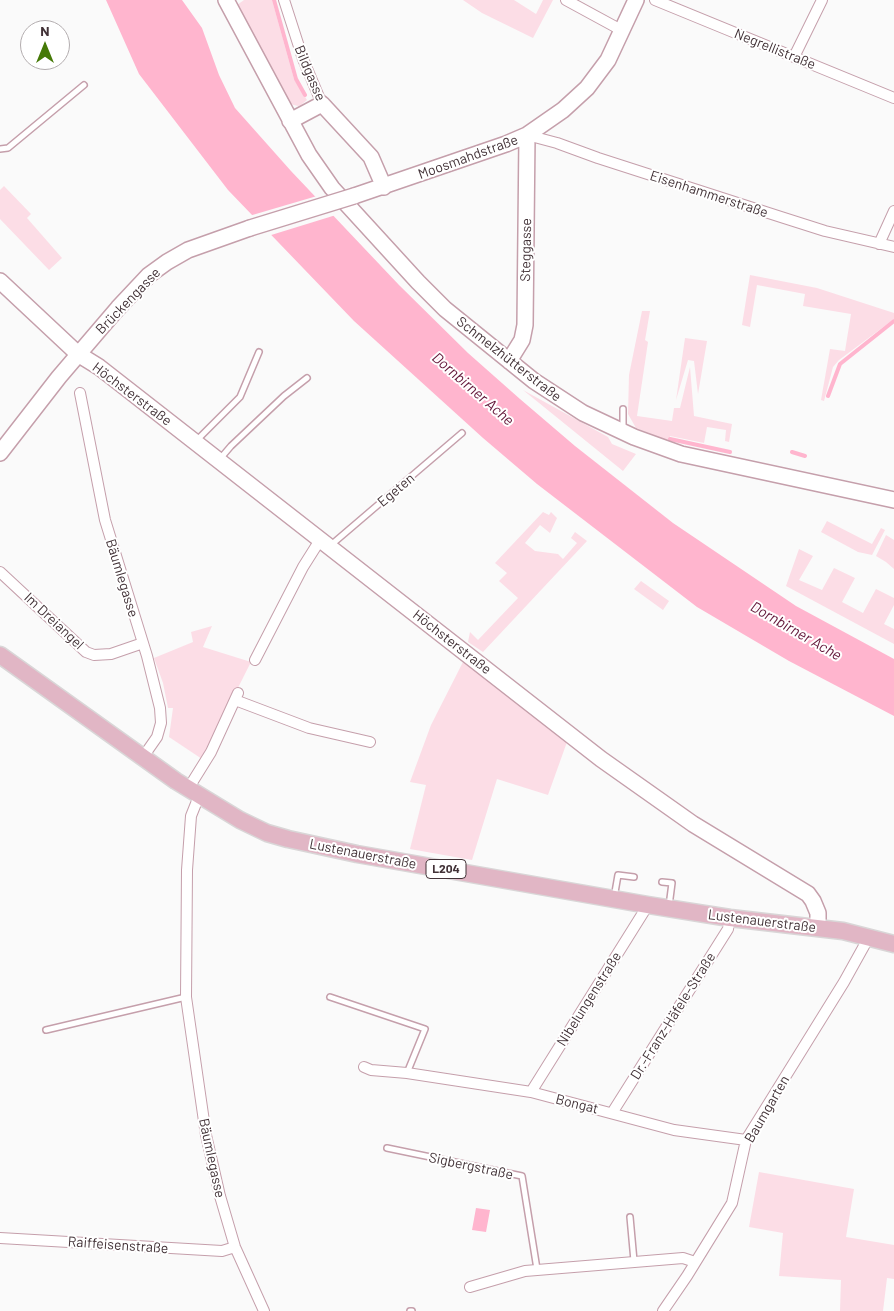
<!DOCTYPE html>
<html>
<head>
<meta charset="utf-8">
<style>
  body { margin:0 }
  #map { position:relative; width:894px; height:1311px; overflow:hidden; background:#fafafa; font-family:Barlow,sans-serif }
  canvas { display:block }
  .north { position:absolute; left:20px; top:20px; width:50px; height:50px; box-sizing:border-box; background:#fff; border:1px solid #b3adaf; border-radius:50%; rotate:0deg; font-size:14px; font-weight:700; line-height:20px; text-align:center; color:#423237 }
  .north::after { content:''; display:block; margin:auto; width:18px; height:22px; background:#457907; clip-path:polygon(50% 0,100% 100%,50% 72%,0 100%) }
</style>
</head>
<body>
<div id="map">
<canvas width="894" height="1311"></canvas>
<div class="north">N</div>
</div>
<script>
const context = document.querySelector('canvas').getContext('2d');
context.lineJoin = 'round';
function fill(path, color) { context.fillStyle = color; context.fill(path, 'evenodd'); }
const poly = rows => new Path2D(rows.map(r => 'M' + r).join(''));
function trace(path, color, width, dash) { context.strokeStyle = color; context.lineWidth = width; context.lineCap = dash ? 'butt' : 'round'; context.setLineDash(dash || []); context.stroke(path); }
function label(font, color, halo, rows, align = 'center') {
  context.font = font + ' Barlow,sans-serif'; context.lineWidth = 4; context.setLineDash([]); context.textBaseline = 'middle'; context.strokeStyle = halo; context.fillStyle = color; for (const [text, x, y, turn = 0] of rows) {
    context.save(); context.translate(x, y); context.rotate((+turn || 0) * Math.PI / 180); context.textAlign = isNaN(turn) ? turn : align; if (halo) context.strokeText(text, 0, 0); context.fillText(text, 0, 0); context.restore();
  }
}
fill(poly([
  [244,0,272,0,294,79,307,100,301,105,298,106,290,104,237,5],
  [463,0,514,0,536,14,543,0,553,0,533,38,482,13],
  [4,186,31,214,27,218,62,258,49,270,0,219,0,190],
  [750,275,817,288,894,313,894,319,839,360,833,367,824,401,821,400,830,349,845,351,851,314,803,306,805,294,757,285,750,327,742,325],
  [642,311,650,311,645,340,648,342,637,416,672,421,674,408,680,408,690,367,694,416,732,424,729,442,725,441,726,430,707,427,704,443,670,436,669,441,636,428,628,414,629,375],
  [685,338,707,341,698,394,694,361,688,360,676,400],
  [523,390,608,437,612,444,636,454,623,471],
  [543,512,549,515,551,512,557,518,550,533,540,525,525,543,535,551,558,554,563,559,577,543,571,538,575,532,587,541,483,652,468,642,470,632,478,640,518,598,499,581,507,573,495,563],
  [827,521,872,544,881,528,885,530,872,555,858,552,821,532],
  [886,535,894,540,894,569,886,562,876,556],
  [799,549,813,556,799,580,822,590,834,568,855,578,842,602,863,613,876,589,894,598,894,605,884,624,894,629,894,644,786,586],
  [641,581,669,601,663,610,634,589],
  [212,626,203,647,251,662,202,759,169,737,173,708,168,708,163,683,154,658,193,642,191,632],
  [463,662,567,742,548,795,497,779,472,860,410,849,426,785,410,782,431,725],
  [759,1172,854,1189,846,1237,894,1245,894,1279,887,1278,883,1311,840,1311,841,1280,779,1276,783,1233,749,1227]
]), '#fcdde6');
fill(poly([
  [106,0,182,0,202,28,219,75,235,108,291,171,399,285,468,353,520,399,575,446,673,523,796,606,894,659,894,716,789,661,697,607,537,484,483,438,354,321,228,190,139,74],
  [476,1208,490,1210,486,1232,472,1230]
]), '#ffb5ce');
fill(poly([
  [317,196,336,215,268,236,249,216]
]), '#fafafa');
trace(poly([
  [274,0,296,79,305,95],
  [828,396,840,364,894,321],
  [670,439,730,452],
  [792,452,805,456]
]), '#ffb5ce', 4);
const lane = poly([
  [0,149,8,148,84,85],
  [623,409,623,429],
  [197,440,240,397,259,352],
  [219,460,231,446,284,396,307,378],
  [331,545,462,433],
  [662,882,672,883,669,906],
  [614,898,618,875,634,877],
  [330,997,425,1029,407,1073],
  [46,1030,186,997],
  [387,1148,522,1176,537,1269],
  [630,1217,634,1261],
  [410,1311,412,1311]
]);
const street = poly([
  [284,0,303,59,322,104],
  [566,0,623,31],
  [655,0,894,98],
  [794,57,822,0],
  [527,135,557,143,598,158,781,217,825,231,894,247],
  [879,244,894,211],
  [80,393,105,520,147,656,160,708,161,723,157,737,143,757],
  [0,572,86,652,94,655,111,654,143,643],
  [255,660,303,567,320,540],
  [235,700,309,728,370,742],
  [188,789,211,752,238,693],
  [199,796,191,816,187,870,186,997,206,1135,220,1196,235,1247,264,1311],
  [364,1067,371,1070,407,1073,531,1092,674,1130,746,1140],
  [531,1092,648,905],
  [612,1113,728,929,730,918],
  [0,1238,222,1251,235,1247],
  [470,1287,525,1271,683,1258,695,1262],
  [663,1311,687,1276,732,1203,746,1140,844,982,869,937]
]);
const secondary = poly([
  [226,0,309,155,332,188,418,282,445,309,534,381,583,413,634,437,681,454,894,500],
  [290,121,322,104,371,157,384,187],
  [354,196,506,144,527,135,563,110,587,88,608,60,636,0],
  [0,281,78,354,99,367,601,759,693,824,808,894,813,901,818,913,818,927],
  [509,361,522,340,525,325,527,135],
  [0,453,59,377,118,308,149,275,167,262,188,250,250,228]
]);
const primary = poly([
  [0,655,176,781,240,820,267,833,288,839,357,854,648,905,730,918,843,931,894,944]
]);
trace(lane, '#c59fab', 8);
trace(street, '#c59fab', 12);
trace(secondary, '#c59fab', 18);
trace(primary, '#d9d6d7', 19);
trace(lane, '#fff', 5);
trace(street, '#fff', 10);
trace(secondary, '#fff', 15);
trace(primary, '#e1b6c5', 16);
const secondaryBridge = poly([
  [250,228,354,196]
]);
trace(secondaryBridge, '#c59fab', 18, []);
trace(secondaryBridge, '#fff', 15);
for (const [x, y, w] of [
  [446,869,40]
]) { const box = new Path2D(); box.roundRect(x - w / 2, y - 9.5, w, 19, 4); context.fillStyle = '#fff'; context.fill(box); trace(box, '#423237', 1); }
label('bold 12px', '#423237', null, [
  ["L204",446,869]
]);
label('14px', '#423237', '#fff', [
  ["Negrellistraße",775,49,22],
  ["Bildgasse",310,73,67],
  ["Moosmahdstraße",468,157,-20],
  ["Eisenhammerstraße",709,194,18],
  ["Steggasse",526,250,-89],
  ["Brückengasse",128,301,-46],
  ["Schmelzhütterstraße",509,359,38],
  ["Höchsterstraße",132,394,37],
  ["Egeten",396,490,-40],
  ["Bäumlegasse",122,578,73],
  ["Im Dreiangel",54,621,43],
  ["Höchsterstraße",452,642,38],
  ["Lustenauerstraße",363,854,11],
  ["Lustenauerstraße",762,921,7],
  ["Nibelungenstraße",589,999,-58],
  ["Dr.-Franz-Häfele-Straße",673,1016,-58],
  ["Bongat",577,1104,14],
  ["Baumgarten",767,1109,-60],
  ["Bäumlegasse",212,1158,78],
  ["Sigbergstraße",471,1166,12],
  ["Raiffeisenstraße",118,1245,4]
]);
label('italic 15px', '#621538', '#fff', [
  ["Dornbirner Ache",473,389,41],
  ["Dornbirner Ache",796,631,30]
]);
</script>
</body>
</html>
